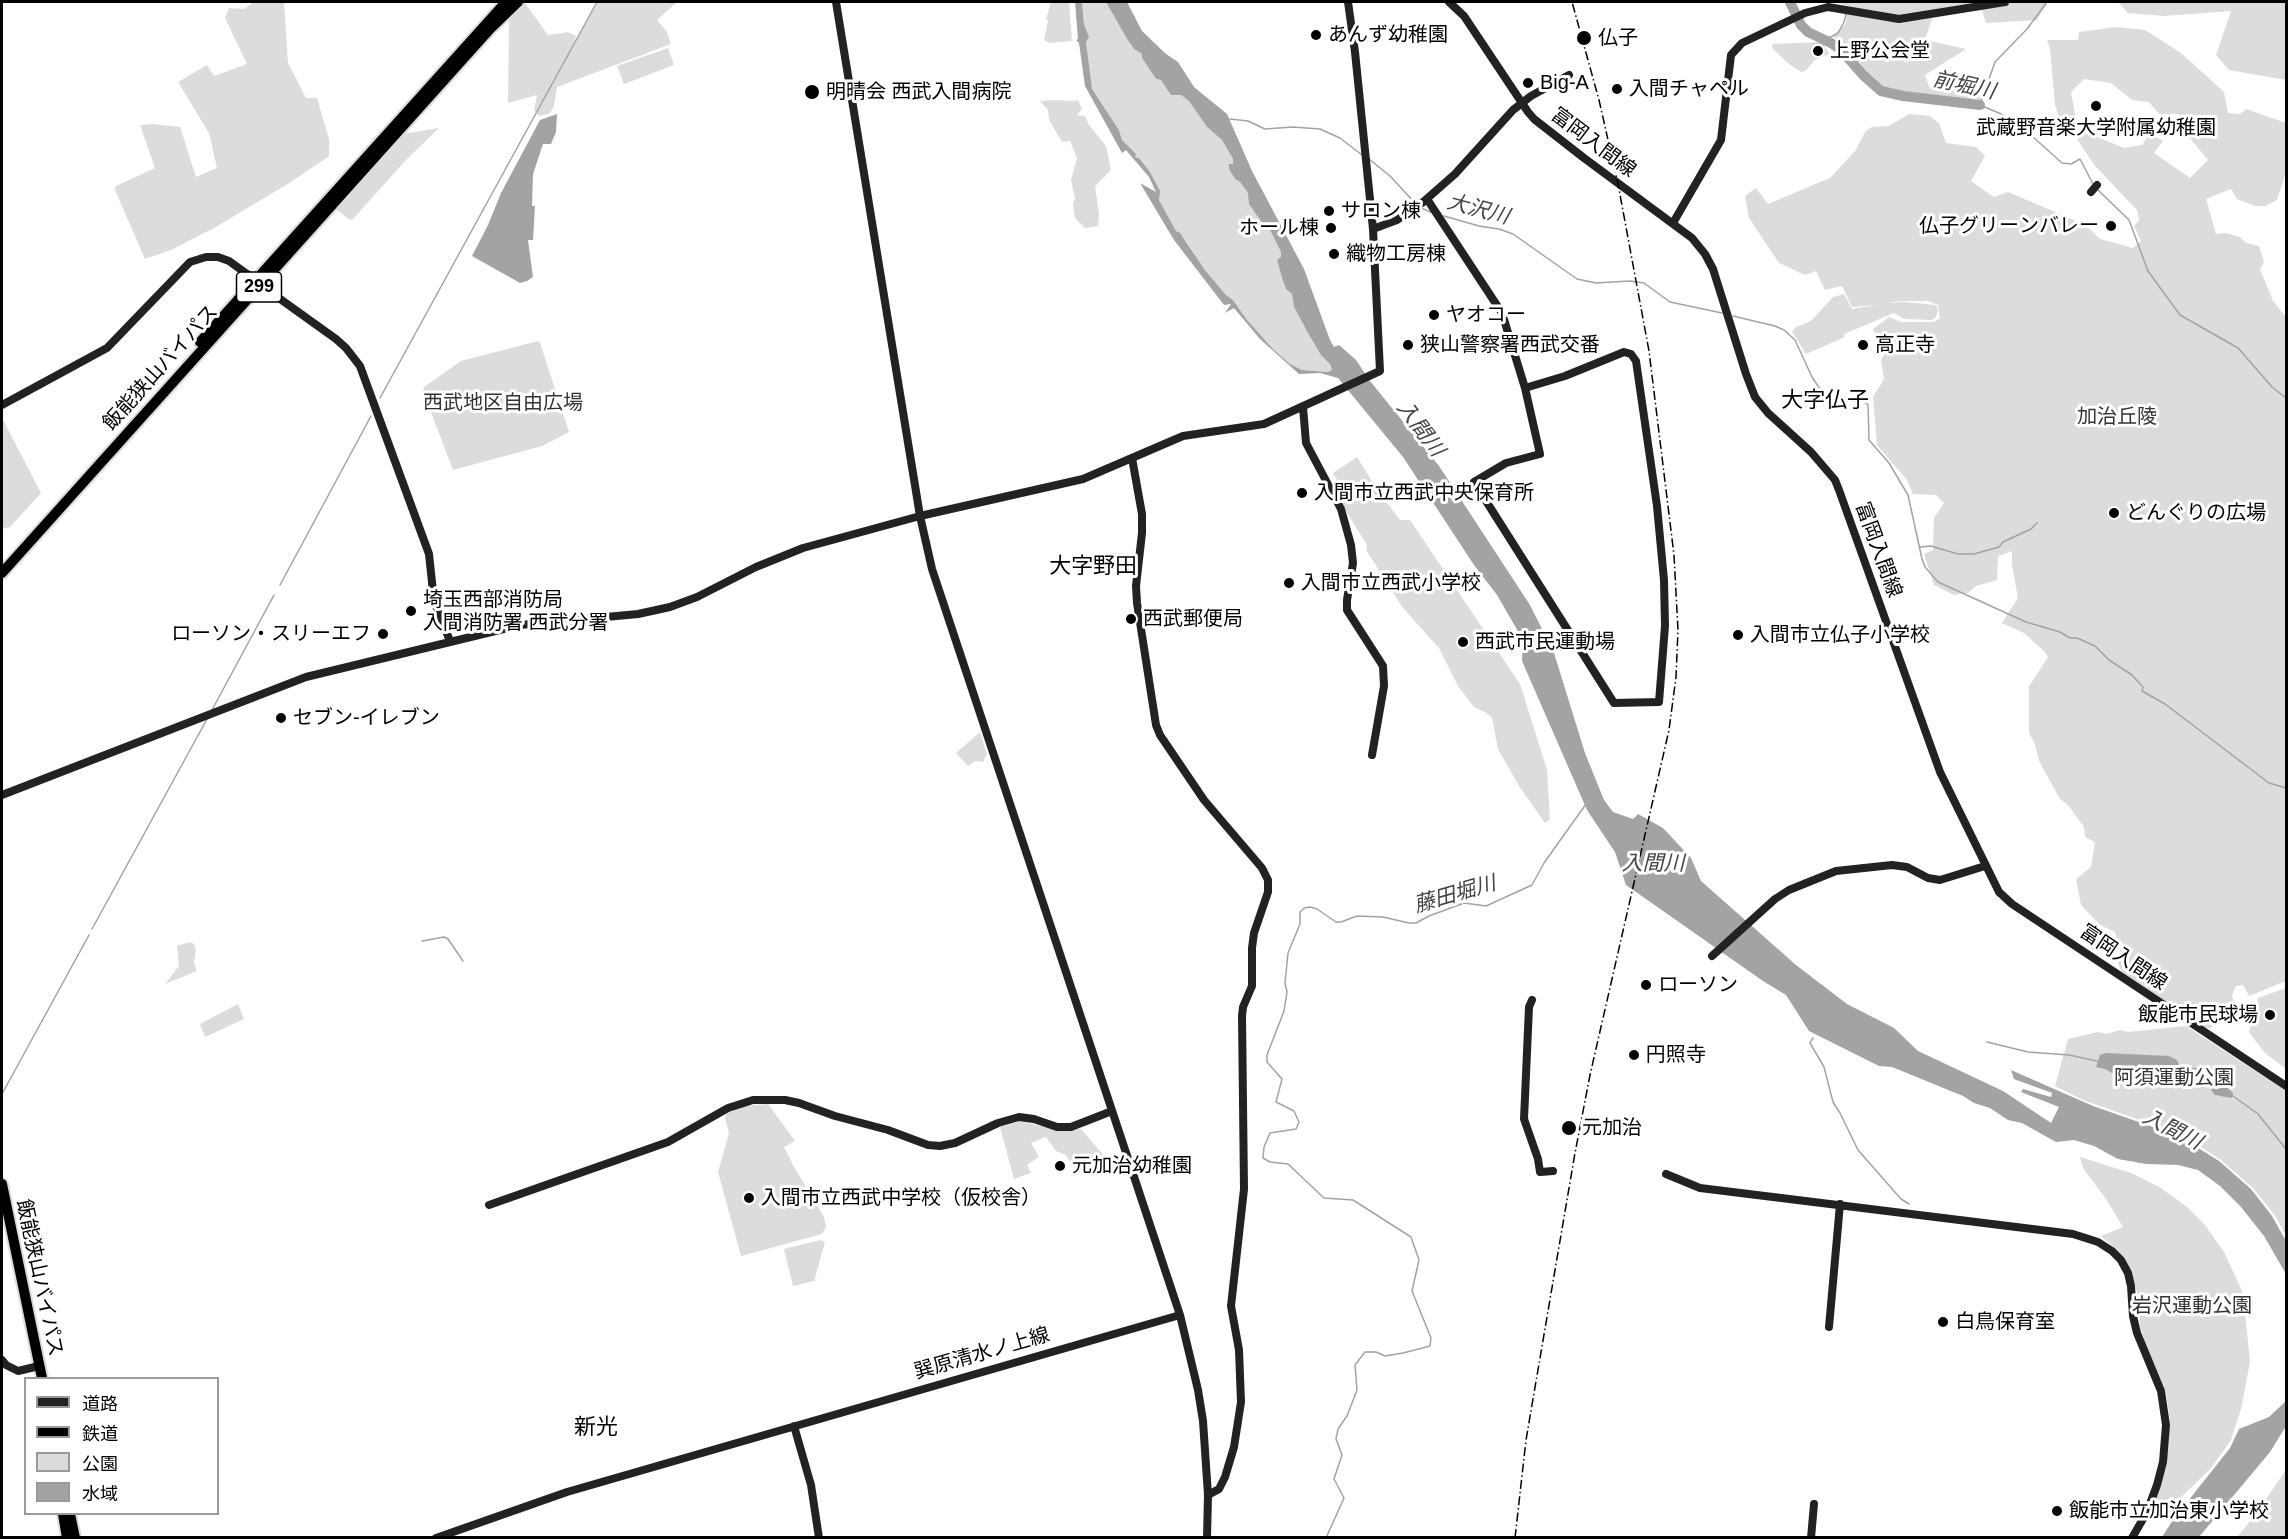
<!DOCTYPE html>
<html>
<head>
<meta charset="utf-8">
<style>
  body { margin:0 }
  #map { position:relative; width:2288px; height:1539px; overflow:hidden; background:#fff; font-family:Arial,"Noto Sans JP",sans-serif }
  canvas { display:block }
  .frame { position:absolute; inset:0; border:3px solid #000; pointer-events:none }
  .legend { position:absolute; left:24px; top:1377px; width:195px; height:138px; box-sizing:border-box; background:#fff; border:2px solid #999; margin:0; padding:8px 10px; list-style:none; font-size:18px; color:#000 }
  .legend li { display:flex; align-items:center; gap:12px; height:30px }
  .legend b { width:30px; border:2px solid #999 }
</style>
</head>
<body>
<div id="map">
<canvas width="2288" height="1539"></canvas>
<div class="frame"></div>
<ul class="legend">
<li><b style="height:8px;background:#222"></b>道路</li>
<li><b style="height:8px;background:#000"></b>鉄道</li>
<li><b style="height:16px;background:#dcdcdc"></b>公園</li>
<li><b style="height:16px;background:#a3a3a3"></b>水域</li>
</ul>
</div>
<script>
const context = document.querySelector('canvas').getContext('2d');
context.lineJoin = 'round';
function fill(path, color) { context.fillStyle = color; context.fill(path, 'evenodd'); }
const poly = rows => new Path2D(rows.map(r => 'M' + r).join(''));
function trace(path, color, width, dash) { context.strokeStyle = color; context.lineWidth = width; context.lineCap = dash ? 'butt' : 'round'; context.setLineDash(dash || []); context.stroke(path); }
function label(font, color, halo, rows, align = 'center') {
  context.font = font + ' Arial,"Noto Sans JP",sans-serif'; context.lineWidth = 6; context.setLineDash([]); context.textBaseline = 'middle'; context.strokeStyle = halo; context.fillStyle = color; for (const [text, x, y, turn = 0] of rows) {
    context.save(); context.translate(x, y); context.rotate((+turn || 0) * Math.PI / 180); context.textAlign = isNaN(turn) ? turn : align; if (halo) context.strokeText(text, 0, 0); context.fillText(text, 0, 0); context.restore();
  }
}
fill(poly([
  [254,2,284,2,288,63,306,98,317,98,329,139,329,156,291,182,214,228,171,250,145,259,115,190,116,186,155,168,140,125,154,124,180,127,196,177,217,168,209,133,178,82,207,65,214,76,247,64,225,18,229,8,244,9],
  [598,2,677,2,657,20,667,32,671,44,557,87,554,106,550,113,539,116,534,110,537,95,508,103,509,19,525,3,548,35,568,32,576,36,574,43],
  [1051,2,1069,2,1072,41,1050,43,1044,40,1048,21,1046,19],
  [1082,2,1106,2,1127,39,1134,49,1142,54,1142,58,1156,79,1161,80,1174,94,1181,95,1189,101,1207,127,1222,140,1233,159,1233,164,1229,169,1235,179,1240,182,1248,193,1255,211,1264,227,1269,228,1281,252,1283,281,1286,289,1292,294,1294,307,1315,345,1330,364,1332,370,1327,372,1302,370,1290,364,1273,349,1247,320,1233,300,1226,295,1205,270,1184,238,1176,231,1159,200,1159,191,1150,172,1139,158,1134,157,1122,140,1119,130,1092,89,1088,68,1086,41,1088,34,1084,24],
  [1835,2,2048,2,2037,20,1986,23,1982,10,1933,16,1925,40,1966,49,1925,75,1930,89,1953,79,1977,85,1985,109,1902,99,1868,79,1849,49,1833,36,1846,23,1847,6],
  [2118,2,2286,2,2286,80,2229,70,2216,55,2231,11,2164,16,2128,13],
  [2117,27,2145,30,2181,53,2224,92,2228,113,2240,114,2246,109,2286,123,2286,172,2277,200,2265,206,2255,206,2237,199,2231,189,2206,199,2216,234,2226,233,2240,237,2246,243,2259,246,2264,262,2260,269,2273,301,2286,317,2286,981,2249,996,2243,985,2236,986,2232,995,2235,1005,2211,1028,2205,1028,2124,977,2118,963,2121,954,2115,932,2100,925,2081,905,2076,879,2091,867,2095,842,2085,837,2084,827,2068,805,2060,799,2039,761,2035,744,2029,733,2029,686,2048,657,2046,653,2024,633,2002,623,2018,598,2012,565,2012,551,1998,556,1997,580,1976,586,1968,593,1954,595,1934,585,1924,554,1933,550,1934,518,1944,503,1936,495,1913,494,1907,480,1877,445,1873,397,1884,379,1881,360,1884,355,1873,329,1889,317,1901,322,1934,322,1940,318,1938,305,1928,301,1902,301,1884,303,1904,302,1936,305,1938,310,1936,317,1932,320,1904,319,1894,313,1844,334,1845,337,1806,354,1792,332,1796,327,1811,321,1833,297,1844,294,1852,309,1875,305,1852,307,1842,286,1825,290,1816,271,1805,275,1779,263,1749,218,1745,196,1756,188,1768,204,1830,178,1855,151,1866,131,1872,127,1889,126,1909,114,1930,116,1939,123,1946,143,1976,147,1985,156,1971,181,1994,197,2008,192,2086,225,2100,239,2133,248,2141,241,2134,226,2139,220,2137,210,2095,166,2071,130,2059,117,2055,105,2050,48,2047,40,2078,40,2079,32],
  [2084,79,2111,83,2132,100,2149,102,2159,114,2179,114,2187,122,2198,125,2205,132,2189,137,2208,160,2190,178,2154,153,2163,141,2150,133,2142,145,2124,148,2090,134,2078,133,2071,92],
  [1822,42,1829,54,1815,60,1805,71,1801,72,1789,64,1773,49,1772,44],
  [668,48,674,65,624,84,617,66],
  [1056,100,1070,101,1078,100,1082,109,1077,115,1085,116,1089,125,1106,146,1111,170,1095,186,1099,213,1098,226,1085,228,1075,218,1073,204,1075,198,1071,180,1077,158,1070,141,1062,142,1049,120,1048,110,1040,101],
  [439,128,406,160,352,220,350,220,336,209,403,134],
  [538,341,540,343,569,432,542,446,453,470,423,391,424,387,461,361],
  [2,418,41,493,10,527,2,529],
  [1357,457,1378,491,1400,520,1410,520,1520,684,1547,770,1550,819,1545,823,1519,786,1498,749,1492,718,1485,712,1474,707,1458,686,1439,648,1403,608,1366,550,1367,545,1344,508,1340,501,1348,498,1333,473],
  [980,732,987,754,983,762,975,761,968,766,956,753],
  [190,942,194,944,196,949,194,963,197,971,165,984,179,966,177,946],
  [2286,988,2286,1069,2265,1053,2249,1032,2258,998],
  [238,1004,244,1019,205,1037,200,1024],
  [2186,1026,2286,1091,2286,1236,2276,1217,2253,1188,2221,1160,2182,1135,2083,1100,2055,1086,2068,1039,2098,1032,2106,1034,2120,1030,2128,1032],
  [768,1104,795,1141,784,1147,794,1167,824,1217,826,1227,822,1234,741,1256,718,1172,729,1133,725,1118,726,1114,744,1106],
  [1021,1121,1061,1131,1081,1129,1106,1158,1083,1175,1073,1167,1066,1155,1056,1151,1046,1137,1031,1143,1039,1157,1027,1165,1031,1173,1014,1179,1000,1127],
  [2080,1157,2131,1173,2161,1188,2187,1207,2205,1225,2224,1252,2243,1293,2250,1362,2241,1409,2231,1440,2212,1467,2167,1511,2150,1514,2159,1489,2168,1451,2170,1420,2166,1392,2148,1352,2140,1326,2138,1295,2129,1267,2125,1258,2101,1236,2123,1227,2106,1199,2083,1168],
  [821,1240,825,1242,814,1281,793,1286,784,1249],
  [2286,1470,2286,1537,2237,1537,2253,1518]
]), '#dcdcdc');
fill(poly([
  [1075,2,1082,2,1084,24,1089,37,1086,42,1092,89,1119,130,1122,140,1136,154,1135,157,1139,158,1150,172,1160,191,1159,200,1176,231,1180,233,1205,270,1226,295,1233,300,1247,320,1273,349,1290,364,1302,370,1327,372,1332,370,1330,364,1321,355,1308,333,1294,307,1292,294,1286,289,1283,281,1277,260,1281,257,1281,252,1269,228,1265,227,1249,204,1248,193,1240,182,1235,179,1229,169,1229,164,1233,164,1233,159,1222,140,1207,127,1189,101,1181,95,1171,95,1161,80,1156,79,1142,58,1142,54,1134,49,1127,39,1106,2,1127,2,1142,31,1166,54,1178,62,1194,87,1227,114,1252,171,1304,269,1330,340,1334,347,1339,345,1356,360,1370,381,1439,466,1530,605,1554,653,1585,753,1604,800,1613,812,1633,819,1638,814,1663,828,1691,858,1701,881,1796,965,1847,1004,1894,1028,1918,1051,2003,1091,2051,1123,2059,1107,2021,1092,2023,1089,2051,1097,2052,1093,2014,1079,2011,1070,2093,1106,2179,1136,2219,1161,2251,1189,2272,1216,2286,1241,2286,1274,2264,1236,2241,1207,2220,1186,2198,1170,2178,1165,2146,1164,2118,1159,2094,1146,2074,1140,2056,1142,2022,1123,2008,1120,1990,1108,1974,1103,1963,1096,1892,1067,1879,1066,1809,1031,1786,995,1763,981,1626,885,1615,852,1587,810,1522,661,1523,640,1497,595,1474,565,1403,457,1338,378,1320,373,1299,374,1260,339,1234,308,1225,313,1231,304,1224,305,1174,240,1140,183,1156,192,1149,177,1126,150,1122,153,1085,86,1079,43,1076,40,1078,39],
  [557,114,556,132,551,144,543,144,533,174,532,206,535,206,533,240,528,240,533,277,527,281,520,283,472,256,488,225,501,193,540,120],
  [2106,1053,2169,1056,2177,1060,2180,1067,2196,1068,2217,1078,2233,1093,2233,1096,2231,1098,2215,1095,2208,1086,2201,1088,2184,1075,2176,1081,2156,1085,2122,1079,2105,1069,2096,1067,2100,1055],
  [2286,1401,2286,1426,2270,1452,2199,1537,2162,1537,2173,1520,2230,1448,2239,1429,2269,1417]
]), '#a3a3a3');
trace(poly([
  [2047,2,2027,29,1995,62,1980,105,2013,119,2062,163,2071,164,2080,159,2093,184],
  [1823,41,1838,33,1844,22,1846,14],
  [1230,119,1248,121,1265,129,1293,127,1320,129,1340,138,1362,155],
  [1369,159,1390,176,1415,203],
  [2098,190,2129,220,2148,271,2180,315,2238,348,2272,387,2286,398],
  [1421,208,1433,213],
  [1444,216,1479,226,1499,229,1513,234,1577,279,1596,283,1630,281,1644,283,1670,302,1722,313],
  [1733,316,1775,326,1784,330,1795,340,1812,377,1820,389,1829,393,1866,403,1868,405,1869,440,1889,463,1908,495,1922,559,1925,567,1938,582,2026,622,2060,632,2070,638,2077,638,2095,646,2109,660,2132,675,2143,687,2142,691,2165,704,2269,783,2286,788],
  [380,398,597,2],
  [1920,547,1931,546,1958,554,1974,554,1999,547,2003,542,2031,529,2037,523],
  [280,585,371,416],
  [212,710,274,595],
  [92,929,207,719],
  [422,941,444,937,448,939,463,961],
  [1813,1038,1810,1043,1824,1067,1833,1102,1840,1113,1858,1150,1901,1199,1909,1204],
  [1987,1042,2028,1052,2069,1055,2097,1061],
  [2,1094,89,935],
  [2233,1096,2258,1114,2286,1149],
  [1326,1538,1344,1498,1334,1479,1342,1455,1336,1439,1338,1429,1347,1416,1357,1390,1355,1365,1365,1352,1376,1352,1385,1356,1403,1353,1430,1346,1431,1338,1412,1291,1419,1260,1411,1237,1353,1200,1324,1198,1288,1164,1270,1162,1263,1158,1264,1147,1270,1133,1296,1129,1299,1122,1294,1111,1276,1102,1282,1079,1267,1062,1267,1055,1284,1011,1287,992,1285,983,1288,953,1300,924,1300,912,1304,908,1310,907,1317,909,1336,922,1341,922,1357,916,1383,917,1409,923,1416,923,1429,916,1464,903,1486,906,1532,885,1544,863,1586,804]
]), '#a3a3a3', 1.5);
trace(poly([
  [1790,2,1801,25,1808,32,1831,43,1841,50,1863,75,1881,91,1903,96,1980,105]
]), '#a3a3a3', 10);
const highway = poly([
  [200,342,506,2],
  [2,573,490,29,518,2],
  [2,1184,42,1378],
  [63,1514,67,1538],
  [70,1514,75,1538]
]);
trace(highway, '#dbdbdb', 14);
trace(poly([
  [836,2,920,516,932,569,1180,1315,1198,1390,1203,1421,1208,1495,1207,1538],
  [1449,2,1464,16,1528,112,1534,119,1584,158,1692,238,1705,254,1713,269,1746,374,1755,397,1768,413,1811,452,1835,480,1839,490,1940,772,1999,892,2012,904,2286,1086],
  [2091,192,2097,185],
  [1427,199,1502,313,1525,388,1540,454,1506,463,1474,482,1614,703,1659,702,1665,626,1664,580,1657,506,1636,361,1631,354,1624,352,1565,376,1525,388],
  [1673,223,1721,140,1731,55,1742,43,1805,13,1828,7,1899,19,2005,2],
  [1373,229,1397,220,1422,203,1455,174,1513,110,1531,96,1569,75],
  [269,291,336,339,346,348,360,366,429,554,434,601,450,641],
  [2,405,107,348,190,262,206,257,218,257,229,261,247,274],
  [1303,407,1306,443,1341,509,1351,545,1353,563,1347,600,1347,610,1383,666,1384,686,1372,755],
  [1132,458,1142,514,1142,533,1136,586,1137,603,1156,725,1160,735,1204,800,1262,868,1268,880,1268,892,1254,933,1252,948,1252,986,1243,1007,1242,1016,1244,1189,1231,1306,1239,1350,1241,1402,1234,1447,1225,1477,1219,1489,1208,1495],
  [2,795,306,677,520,625,638,614,670,607,697,597,756,567,803,548,920,516,1083,479,1183,436,1264,424,1380,371,1373,229,1355,52,1348,2],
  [1712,956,1775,899,1789,890,1836,871,1892,865,1907,867,1928,878,1940,880,1985,866],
  [1532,1000,1529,1007,1524,1119,1538,1159,1540,1172,1553,1171],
  [1666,1174,1700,1188,2073,1234,2098,1242,2112,1251,2121,1260,2128,1273,2131,1286,2133,1316,2137,1333,2161,1391,2166,1425,2163,1462,2157,1485,2147,1512,2132,1538],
  [489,1205,668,1142,728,1108,753,1100,785,1100,799,1103,835,1116,888,1130,928,1145,940,1146,955,1143,998,1123,1019,1117,1034,1119,1057,1127,1071,1127,1112,1111],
  [1829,1327,1840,1204],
  [2,1360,6,1365,18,1371,39,1366],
  [794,1426,811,1485,819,1538],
  [436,1538,567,1492,1180,1315],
  [1811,1538,1814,1504]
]), '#222', 8);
trace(highway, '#000', 10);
trace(poly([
  [1515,1538,1526,1440,1575,1153,1590,1075,1669,730,1676,677,1678,630,1674,555,1649,351,1618,184,1599,100,1572,2]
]), '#000', 1.5, [9, 3, 1.5, 3]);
trace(poly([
  [247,274,269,291]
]), '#222', 8);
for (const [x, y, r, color] of [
  [1316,35,6,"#000"],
  [1584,38,8,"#000"],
  [1818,51,6,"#000"],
  [1528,83,6,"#000"],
  [1617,89,6,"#000"],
  [812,92,8,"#000"],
  [2096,106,6,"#000"],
  [1329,211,6,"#000"],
  [2111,226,6,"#000"],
  [1331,228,6,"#000"],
  [1334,254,6,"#000"],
  [1434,315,6,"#000"],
  [1408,345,6,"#000"],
  [1863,345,6,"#000"],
  [1302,493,6,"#000"],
  [2114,513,6,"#000"],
  [1289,583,6,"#000"],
  [411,611,6,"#000"],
  [1131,619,6,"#000"],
  [383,634,6,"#000"],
  [1738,635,6,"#000"],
  [1463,642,6,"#000"],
  [281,718,6,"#000"],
  [1646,985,6,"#000"],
  [2270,1015,6,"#000"],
  [1634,1055,6,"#000"],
  [1569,1128,8,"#000"],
  [1060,1166,6,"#000"],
  [749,1198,6,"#000"],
  [1943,1322,6,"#000"],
  [2057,1511,6,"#000"]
]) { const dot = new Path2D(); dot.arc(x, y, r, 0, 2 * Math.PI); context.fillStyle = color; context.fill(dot); trace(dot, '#fff', 2); }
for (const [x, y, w] of [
  [259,287,45]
]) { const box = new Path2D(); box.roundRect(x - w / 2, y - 15, w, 30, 4.5); context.fillStyle = '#fff'; context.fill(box); trace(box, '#000', 1.5); }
label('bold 18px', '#000', null, [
  ["299",259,287]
]);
label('20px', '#000', '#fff', [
  ["あんず幼稚園",1328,35],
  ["仏子",1598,38],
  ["上野公会堂",1830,51],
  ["Big-A",1540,83],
  ["入間チャペル",1629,89],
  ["明晴会 西武入間病院",826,92],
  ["武蔵野音楽大学附属幼稚園",2096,128,"center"],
  ["サロン棟",1341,211],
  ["仏子グリーンバレー",2099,226,"right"],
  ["ホール棟",1319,228,"right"],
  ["織物工房棟",1346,254],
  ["ヤオコー",1446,315],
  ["狭山警察署西武交番",1420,345],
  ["高正寺",1875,345],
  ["入間市立西武中央保育所",1314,493],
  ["どんぐりの広場",2126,513],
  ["入間市立西武小学校",1301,583],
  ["埼玉西部消防局",423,600],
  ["入間消防署 西武分署",423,623],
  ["西武郵便局",1143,619],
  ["ローソン・スリーエフ",371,634,"right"],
  ["入間市立仏子小学校",1750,635],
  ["西武市民運動場",1475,642],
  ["セブン-イレブン",293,718],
  ["ローソン",1658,985],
  ["飯能市民球場",2258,1015,"right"],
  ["円照寺",1646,1055],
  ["元加治",1582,1128],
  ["元加治幼稚園",1072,1166],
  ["入間市立西武中学校（仮校舎）",761,1198],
  ["白鳥保育室",1955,1322],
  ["飯能市立加治東小学校",2069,1511]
], 'left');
label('20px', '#000', '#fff', [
  ["富岡入間線",1593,143,37],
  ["飯能狭山バイパス",161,368,-48],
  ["富岡入間線",1878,550,70],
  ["富岡入間線",2123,958,34],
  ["飯能狭山バイパス",39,1278,78],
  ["巽原清水ノ上線",982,1354,-16]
]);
label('20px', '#333', '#fff', [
  ["西武地区自由広場",503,403],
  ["加治丘陵",2117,417],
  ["阿須運動公園",2174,1078],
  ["岩沢運動公園",2192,1306]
]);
label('italic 21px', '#444', '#fff', [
  ["前堀川",1964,86,12],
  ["大沢川",1478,210,15],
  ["入間川",1420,429,53],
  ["入間川",1653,864],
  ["藤田堀川",1455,895,-16],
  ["入間川",2172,1130,27]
]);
label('22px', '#000', '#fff', [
  ["大字仏子",1825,401],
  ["大字野田",1093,567],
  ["新光",596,1428]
]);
</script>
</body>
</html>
